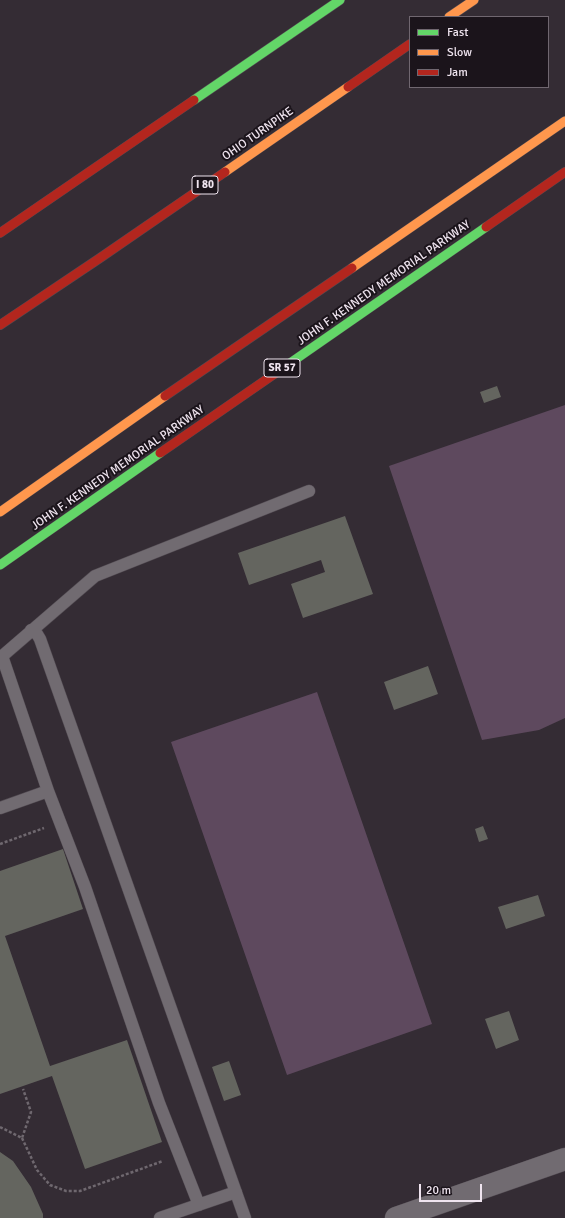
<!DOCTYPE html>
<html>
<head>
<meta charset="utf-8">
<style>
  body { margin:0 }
  #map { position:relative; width:565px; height:1218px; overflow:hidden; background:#342c34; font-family:Signika,sans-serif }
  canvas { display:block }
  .legend { position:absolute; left:409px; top:16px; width:140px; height:72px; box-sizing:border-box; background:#1b141b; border:1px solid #706770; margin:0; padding:5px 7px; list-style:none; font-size:12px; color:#efe4ef }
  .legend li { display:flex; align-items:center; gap:8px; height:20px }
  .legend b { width:20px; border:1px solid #706770 }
  .scale { position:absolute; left:419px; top:1184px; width:63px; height:18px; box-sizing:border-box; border:2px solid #efe4ef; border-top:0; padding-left:5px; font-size:12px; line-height:14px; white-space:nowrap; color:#efe4ef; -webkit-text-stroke:3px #1b141b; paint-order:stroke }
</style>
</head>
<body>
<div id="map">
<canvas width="565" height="1218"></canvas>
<ul class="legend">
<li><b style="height:5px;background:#63d668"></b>Fast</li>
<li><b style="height:5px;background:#ff974d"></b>Slow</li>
<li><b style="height:5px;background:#b3261e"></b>Jam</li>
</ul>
<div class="scale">20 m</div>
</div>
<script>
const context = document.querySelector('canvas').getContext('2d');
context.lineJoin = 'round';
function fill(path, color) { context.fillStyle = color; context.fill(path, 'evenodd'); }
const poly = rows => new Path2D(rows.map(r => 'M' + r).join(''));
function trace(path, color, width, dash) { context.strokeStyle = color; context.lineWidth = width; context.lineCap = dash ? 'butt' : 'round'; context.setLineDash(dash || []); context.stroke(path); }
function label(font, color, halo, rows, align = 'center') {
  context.font = font + ' Signika,sans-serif'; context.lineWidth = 4; context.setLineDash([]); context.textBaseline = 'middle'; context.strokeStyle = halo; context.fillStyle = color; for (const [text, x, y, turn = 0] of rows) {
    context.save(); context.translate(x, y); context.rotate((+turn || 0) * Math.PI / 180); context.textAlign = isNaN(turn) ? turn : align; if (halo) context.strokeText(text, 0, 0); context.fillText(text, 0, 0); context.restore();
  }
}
fill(poly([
  [565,405,565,718,539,730,482,740,389,466],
  [317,692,432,1024,287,1075,171,742]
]), '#5e495e');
fill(poly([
  [497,386,501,397,484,403,480,392],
  [345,516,373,594,303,618,291,584,325,572,321,560,249,585,238,553],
  [428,666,438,694,394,710,384,682],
  [483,826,488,839,479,842,475,829],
  [63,849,83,909,5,936,50,1066,127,1040,162,1142,85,1169,52,1076,0,1094,0,871],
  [538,895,545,916,506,929,498,907],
  [509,1011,519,1040,496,1049,485,1019],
  [229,1061,241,1095,224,1101,212,1067],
  [0,1152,13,1161,31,1187,43,1214,43,1218,0,1218]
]), '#64655f');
const lane = poly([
  [31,630,37,634,40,639,245,1218],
  [0,658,95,576,309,491],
  [48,791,85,887,159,1103,199,1205],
  [0,808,48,791,2,656],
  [160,1218,236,1192]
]);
const street = poly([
  [396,1218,565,1159]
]);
const fast = poly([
  [194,100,340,0],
  [283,368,486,227],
  [0,565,160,453]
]);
const slow = poly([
  [449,17,474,0],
  [225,172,348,87],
  [352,268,565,121],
  [0,512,165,396]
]);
const jam = poly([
  [348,87,410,44],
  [486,227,565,172],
  [0,233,194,100],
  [0,325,100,258,225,172],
  [165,396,352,268],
  [160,453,283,368]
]);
trace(lane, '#524b52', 13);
trace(street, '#524b52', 23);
trace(fast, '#524b52', 10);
trace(slow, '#524b52', 10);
trace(jam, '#524b52', 10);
trace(poly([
  [0,844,44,828],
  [0,1127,22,1138,31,1112,23,1089],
  [22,1138,37,1170,50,1185,66,1191,80,1191,163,1161]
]), '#6f686f', 2.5, [3, 2]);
trace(lane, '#716b71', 12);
trace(street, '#716b71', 22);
trace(fast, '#63d668', 9);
trace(slow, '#ff974d', 9);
trace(jam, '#b3261e', 9);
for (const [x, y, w] of [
  [205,185,26],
  [282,368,36]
]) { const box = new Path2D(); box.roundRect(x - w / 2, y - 9, w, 18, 3); context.fillStyle = '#1b141b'; context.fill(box); trace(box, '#efe4ef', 1); }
label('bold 11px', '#efe4ef', null, [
  ["I 80",205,185],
  ["SR 57",282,368]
]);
label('12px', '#efe4ef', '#1b141b', [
  ["OHIO TURNPIKE",258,134,-35],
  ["JOHN F. KENNEDY MEMORIAL PARKWAY",384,283,-35],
  ["JOHN F. KENNEDY MEMORIAL PARKWAY",118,468,-35]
]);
</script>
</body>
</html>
